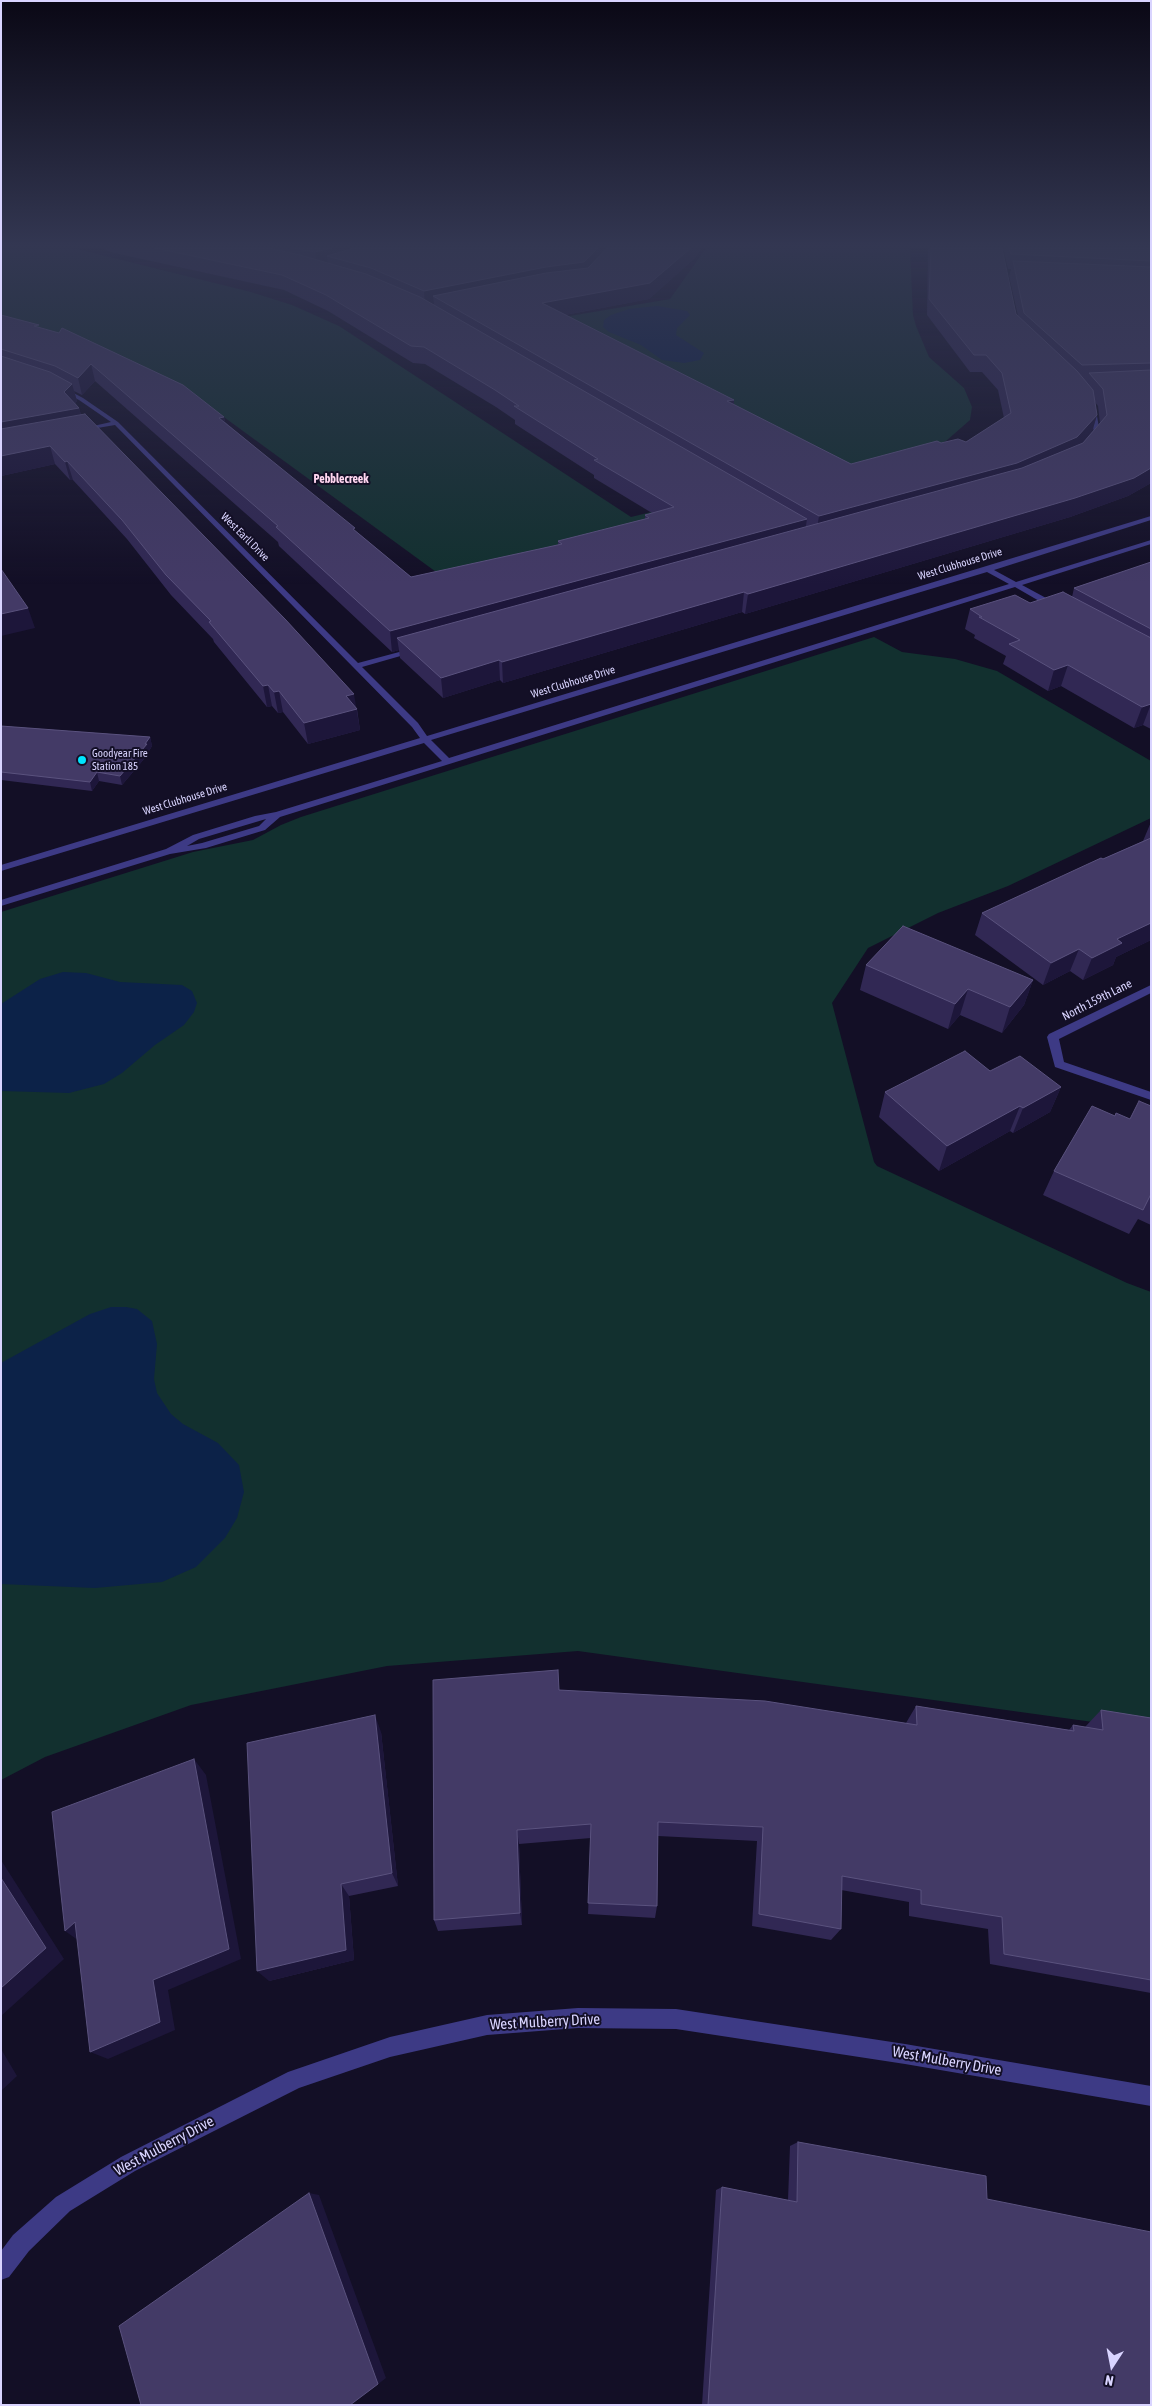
<!DOCTYPE html>
<html>
<head>
<meta charset="utf-8">
<style>
  body { margin:0 }
  #map { position:relative; width:1152px; height:2406px; overflow:hidden; background:#130f26; font-family:"Asap Condensed",sans-serif }
  canvas { display:block }
  .frame { position:absolute; inset:0; border:2px solid #d9d4ff; pointer-events:none }
  .north { position:absolute; left:1087px; top:2341px; width:50px; height:50px; -webkit-text-stroke:4px #130f26; paint-order:stroke; rotate:191deg; font-size:14px; font-weight:700; line-height:20px; text-align:center; color:#d9d4ff }
  .north::after { content:''; display:block; margin:auto; width:18px; height:22px; background:#d9d4ff; clip-path:polygon(50% 0,100% 100%,50% 72%,0 100%) }
</style>
</head>
<body>
<div id="map">
<canvas width="1152" height="2406"></canvas>
<div class="frame"></div>
<div class="north">N</div>
</div>
<script>
const context = document.querySelector('canvas').getContext('2d');
context.lineJoin = 'round';
function fill(path, color) { context.fillStyle = color; context.fill(path, 'evenodd'); }
const poly = rows => new Path2D(rows.map(r => 'M' + r).join(''));
function trace(path, color, width, dash) { context.strokeStyle = color; context.lineWidth = width; context.lineCap = dash ? 'butt' : 'round'; context.setLineDash(dash || []); context.stroke(path); }
function label(font, color, halo, rows, align = 'center') {
  context.font = font + ' "Asap Condensed",sans-serif'; context.lineWidth = 4; context.setLineDash([]); context.textBaseline = 'middle'; context.strokeStyle = halo; context.fillStyle = color; for (const [text, x, y, turn = 0] of rows) {
    context.save(); context.translate(x, y); context.rotate((+turn || 0) * Math.PI / 180); context.textAlign = isNaN(turn) ? turn : align; if (halo) context.strokeText(text, 0, 0); context.fillText(text, 0, 0); context.restore();
  }
}
fill(poly([
  [1,248,73,248,251,292,292,305,339,326,631,517,725,494,737,502,443,577,206,404,1,324],
  [706,248,910,248,913,315,916,326,929,357,964,388,972,407,970,420,946,441,906,458,853,473,558,318,670,299],
  [874,637,902,652,955,659,997,671,1151,761,1151,818,1008,886,938,913,868,948,832,1003,874,1162,877,1166,1127,1283,1151,1292,1151,1730,578,1651,387,1666,191,1705,45,1757,1,1780,1,912,193,852,253,840,281,825,301,817]
]), '#12302f');
fill(poly([
  [657,306,687,311,690,315,677,328,676,335,704,353,700,360,684,363,662,360,641,345,609,332,603,327,604,320,611,315,629,309],
  [63,972,86,973,120,982,182,985,192,991,197,1003,194,1012,184,1025,155,1045,122,1073,104,1084,69,1093,1,1091,1,1004,40,979],
  [111,1307,126,1307,137,1309,152,1321,157,1344,154,1379,157,1393,171,1414,183,1424,218,1443,239,1465,244,1492,237,1518,225,1538,196,1567,162,1582,95,1588,1,1584,1,1363,90,1314]
]), '#0c2248');
fill(poly([
  [60,388,64,388,83,398,118,422,358,663,418,647,418,651,362,667,418,723,427,736,1151,516,1151,520,994,570,1016,582,1151,540,1151,544,1022,585,1059,605,1059,609,1053,609,1015,587,280,817,265,830,206,848,170,854,1,906,1,900,166,849,193,835,255,816,276,812,442,761,424,743,1,871,1,865,420,738,412,727,115,425,80,431,80,429,111,422,79,400,60,390,60,388],
  [987,572,1009,584,449,758,431,740,987,572],
  [266,819,259,826,202,843,187,846,199,839,266,819],
  [1092,403,1095,405,1100,433,1089,443,1086,441,1094,433,1089,405,1092,403],
  [1151,985,1151,993,1059,1039,1064,1062,1151,1092,1151,1100,1055,1067,1047,1037,1049,1034,1151,985],
  [578,2008,676,2009,905,2044,1151,2086,1151,2106,905,2064,676,2029,578,2028,487,2035,390,2057,299,2088,135,2171,70,2211,29,2251,9,2277,1,2280,1,2251,13,2235,56,2197,121,2157,288,2072,390,2037,487,2015,578,2008]
]), '#3d3a85');
fill(poly([
  [101,248,702,248,695,258,649,299,565,315,734,400,734,405,851,464,941,443,966,442,1004,418,998,390,982,372,970,372,927,315,928,248,1002,248,1016,314,1018,316,1009,276,1011,269,1008,269,1003,248,1151,248,1151,483,1128,496,1070,517,745,614,742,612,503,683,500,680,443,698,400,658,399,650,392,652,279,546,278,542,95,381,82,395,74,391,77,401,75,403,79,408,81,415,357,709,360,730,308,744,283,712,278,713,272,706,267,707,214,642,213,639,171,595,127,539,73,480,70,480,55,464,1,476,1,315,40,328,224,417,225,422,411,577,558,545,558,541,645,519,645,515,652,513,594,478,594,475,515,424,515,420,496,407,425,364,413,363,328,311,284,290,114,253],
  [1095,402,1098,406,1100,423,1092,432,1097,415],
  [1151,562,1151,729,1143,725,1134,728,1061,686,1048,691,1003,664,1006,656,974,638,975,635,965,629,970,609,1030,603,1072,597,1074,588],
  [1,726,150,737,152,746,149,751,149,753,122,785,99,781,92,791,1,780],
  [1151,822,1151,940,1116,957,1113,965,1083,980,1070,971,1043,985,975,935,982,913,1143,841],
  [866,965,1033,980,1024,1005,1002,1033,960,1015,948,1029,860,990],
  [990,1071,1061,1087,1050,1112,1013,1133,1010,1131,939,1171,879,1117,885,1092],
  [1151,1106,1151,1225,1138,1219,1129,1234,1043,1195,1054,1171,1115,1116,1130,1119],
  [559,1690,906,1723,916,1706,1069,1730,1073,1725,1085,1727,1101,1710,1151,1718,1151,1993,990,1964,988,1929,909,1916,909,1902,841,1890,841,1929,831,1940,752,1926,757,1841,658,1836,657,1906,655,1918,588,1914,591,1838,519,1844,522,1925,438,1931,434,1920],
  [381,1732,398,1886,349,1896,354,1960,269,1981],
  [798,2142,987,2199,1151,2405,702,2405,716,2190,722,2187,788,2200,790,2146]
]), '#312854');
fill(poly([
  [332,248,390,248,327,256,328,264,317,267,315,252],
  [598,248,612,248,584,277,433,296,434,304,425,306,424,291],
  [691,248,702,248,695,258,649,299,543,319,542,303],
  [91,364,95,381,82,395,78,378],
  [72,384,77,401,69,409,64,392],
  [734,400,733,417,727,401],
  [79,408,84,425,1,441,1,422],
  [1097,415,1092,432,1072,455,816,535,819,516],
  [224,417,227,434,219,418],
  [50,446,55,464,1,476,1,456],
  [67,461,73,480,70,480,65,462],
  [1151,468,1151,483,1128,496,1070,517,745,614,748,594],
  [807,519,804,538,397,638,399,650,392,652,390,631],
  [744,592,742,612,503,683,502,662],
  [28,608,35,628,1,636,1,614],
  [499,660,500,680,443,698,441,678],
  [1068,665,1061,686,1048,691,1054,670],
  [268,685,272,706,267,707,263,686],
  [279,691,283,712,278,713,274,692],
  [354,694,360,730,308,744,304,723,346,696],
  [1151,704,1143,725,1134,728,1142,707],
  [150,737,152,746,149,751,149,753,122,785,120,776],
  [97,772,99,781,92,791,90,782],
  [1151,923,1151,940,1116,957,1113,965,1083,980,1092,958,1117,939],
  [1079,949,1070,971,1043,985,1051,963],
  [1033,980,1024,1005,1002,1033,1010,1007],
  [968,989,960,1015,948,1029,955,1004],
  [1061,1087,1050,1112,1013,1133,1023,1108],
  [1020,1106,1010,1131,939,1171,947,1146],
  [375,1715,381,1732,398,1886,392,1873],
  [194,1759,206,1775,241,1959,168,1990,175,2030,108,2059,90,2052,153,1980],
  [517,1830,519,1844,522,1925,520,1913],
  [1,1860,64,1959,1,2016],
  [341,1884,349,1896,354,1960,269,1981,257,1971],
  [75,1922,82,1943,65,1931],
  [1,2049,17,2076,1,2091],
  [309,2193,319,2195,386,2378,351,2405,350,2405]
]), '#1d163a');
const building = poly([
  [155,248,268,248,300,255,366,274,420,297,807,519,390,631,276,527,278,526,91,364,78,378,55,366,1,349,1,315,39,325,34,326,59,333,62,328,183,385,224,417,219,418,355,528,353,529,411,577,562,544,558,541,649,518,645,515,674,507,594,460,598,459,514,406,519,406,495,390,424,347,411,346,326,295,282,275,155,248],
  [292,248,332,248,315,252,292,248],
  [354,248,598,248,584,262,546,267,424,291,371,268,327,256,354,248],
  [607,248,691,248,650,283,542,303,734,400,727,401,851,464,937,441,941,443,958,439,966,442,1011,413,1002,373,986,355,974,355,929,299,931,248,1002,248,1016,314,1077,371,1093,390,1097,415,1077,437,1017,463,819,516,433,296,546,273,588,268,607,248],
  [1009,248,1151,248,1151,261,1011,254,1009,248],
  [1013,261,1151,267,1151,363,1082,365,1024,313,1013,261],
  [1,356,50,372,72,384,64,392,79,408,1,422,1,356],
  [1151,370,1151,468,1134,478,1075,498,748,594,744,592,502,662,499,660,441,678,397,638,1022,468,1083,443,1107,415,1103,389,1089,373,1151,370],
  [85,414,285,619,354,694,346,696,357,709,304,723,279,691,274,692,268,685,263,686,209,622,211,621,166,575,122,520,67,461,65,462,50,446,1,456,1,429,85,414],
  [1151,562,1151,629,1074,588,1151,562],
  [1,569,28,608,1,614,1,569],
  [1063,592,1151,638,1151,704,1142,707,1068,665,1054,670,1009,644,1020,640,979,617,982,617,970,609,1015,595,1030,603,1063,592],
  [1,726,150,737,145,744,147,744,120,776,97,772,90,782,1,772,1,726],
  [1151,838,1151,923,1117,939,1122,943,1092,958,1079,949,1051,963,982,913,1101,858,1103,859,1151,838],
  [903,926,1033,980,1010,1007,968,989,955,1004,866,965,903,926],
  [965,1051,990,1071,1020,1056,1061,1087,1023,1108,1020,1106,947,1146,885,1092,965,1051],
  [1139,1101,1151,1106,1151,1194,1143,1210,1054,1171,1092,1106,1115,1116,1116,1113,1130,1119,1139,1101],
  [558,1670,559,1690,765,1701,917,1725,916,1706,1074,1731,1073,1725,1103,1730,1101,1710,1151,1718,1151,1980,1004,1954,1002,1917,921,1904,921,1890,842,1876,841,1929,759,1914,763,1827,658,1822,657,1906,588,1903,591,1824,517,1830,520,1913,434,1920,433,1680,558,1670],
  [375,1715,392,1873,341,1884,346,1950,257,1971,247,1743,375,1715],
  [194,1759,229,1949,153,1980,160,2022,90,2052,75,1922,65,1931,52,1812,194,1759],
  [1,1878,46,1948,1,1988,1,1878],
  [798,2142,986,2176,987,2199,1151,2232,1151,2405,708,2405,722,2187,797,2202,798,2142],
  [309,2193,378,2384,350,2405,141,2405,119,2326,309,2193]
]);
fill(building, '#433a66');
trace(building, '#5a527e', 1);
const sky = context.createLinearGradient(0, 0, 0, 585);
sky.addColorStop(0, '#0a0815');
sky.addColorStop(0.42, '#333752');
sky.addColorStop(1, '#33375200');
context.fillStyle = sky;
context.fillRect(0, 0, 1152, 585);
for (const [x, y, r, color] of [
  [82,760,5,"#00e5ff"]
]) { const dot = new Path2D(); dot.arc(x, y, r, 0, 2 * Math.PI); context.fillStyle = color; context.fill(dot); trace(dot, '#130f26', 2); }
label('11px', '#d9d4ff', '#130f26', [
  ["West Earll Drive",245,537,45],
  ["West Clubhouse Drive",960,564,-17],
  ["West Clubhouse Drive",573,682,-17],
  ["West Clubhouse Drive",185,799,-17]
]);
label('11px', '#d9d4ff', '#130f26', [
  ["Goodyear Fire",92,754],
  ["Station 185",92,767]
], 'left');
label('bold 12px', '#ffd6f0', '#130f26', [
  ["Pebblecreek",341,479]
]);
label('12px', '#d9d4ff', '#130f26', [
  ["North 159th Lane",1097,1000,-27]
]);
label('15px', '#d9d4ff', '#130f26', [
  ["West Mulberry Drive",545,2022,-3],
  ["West Mulberry Drive",947,2061,10],
  ["West Mulberry Drive",164,2146,-28]
]);
</script>
</body>
</html>
